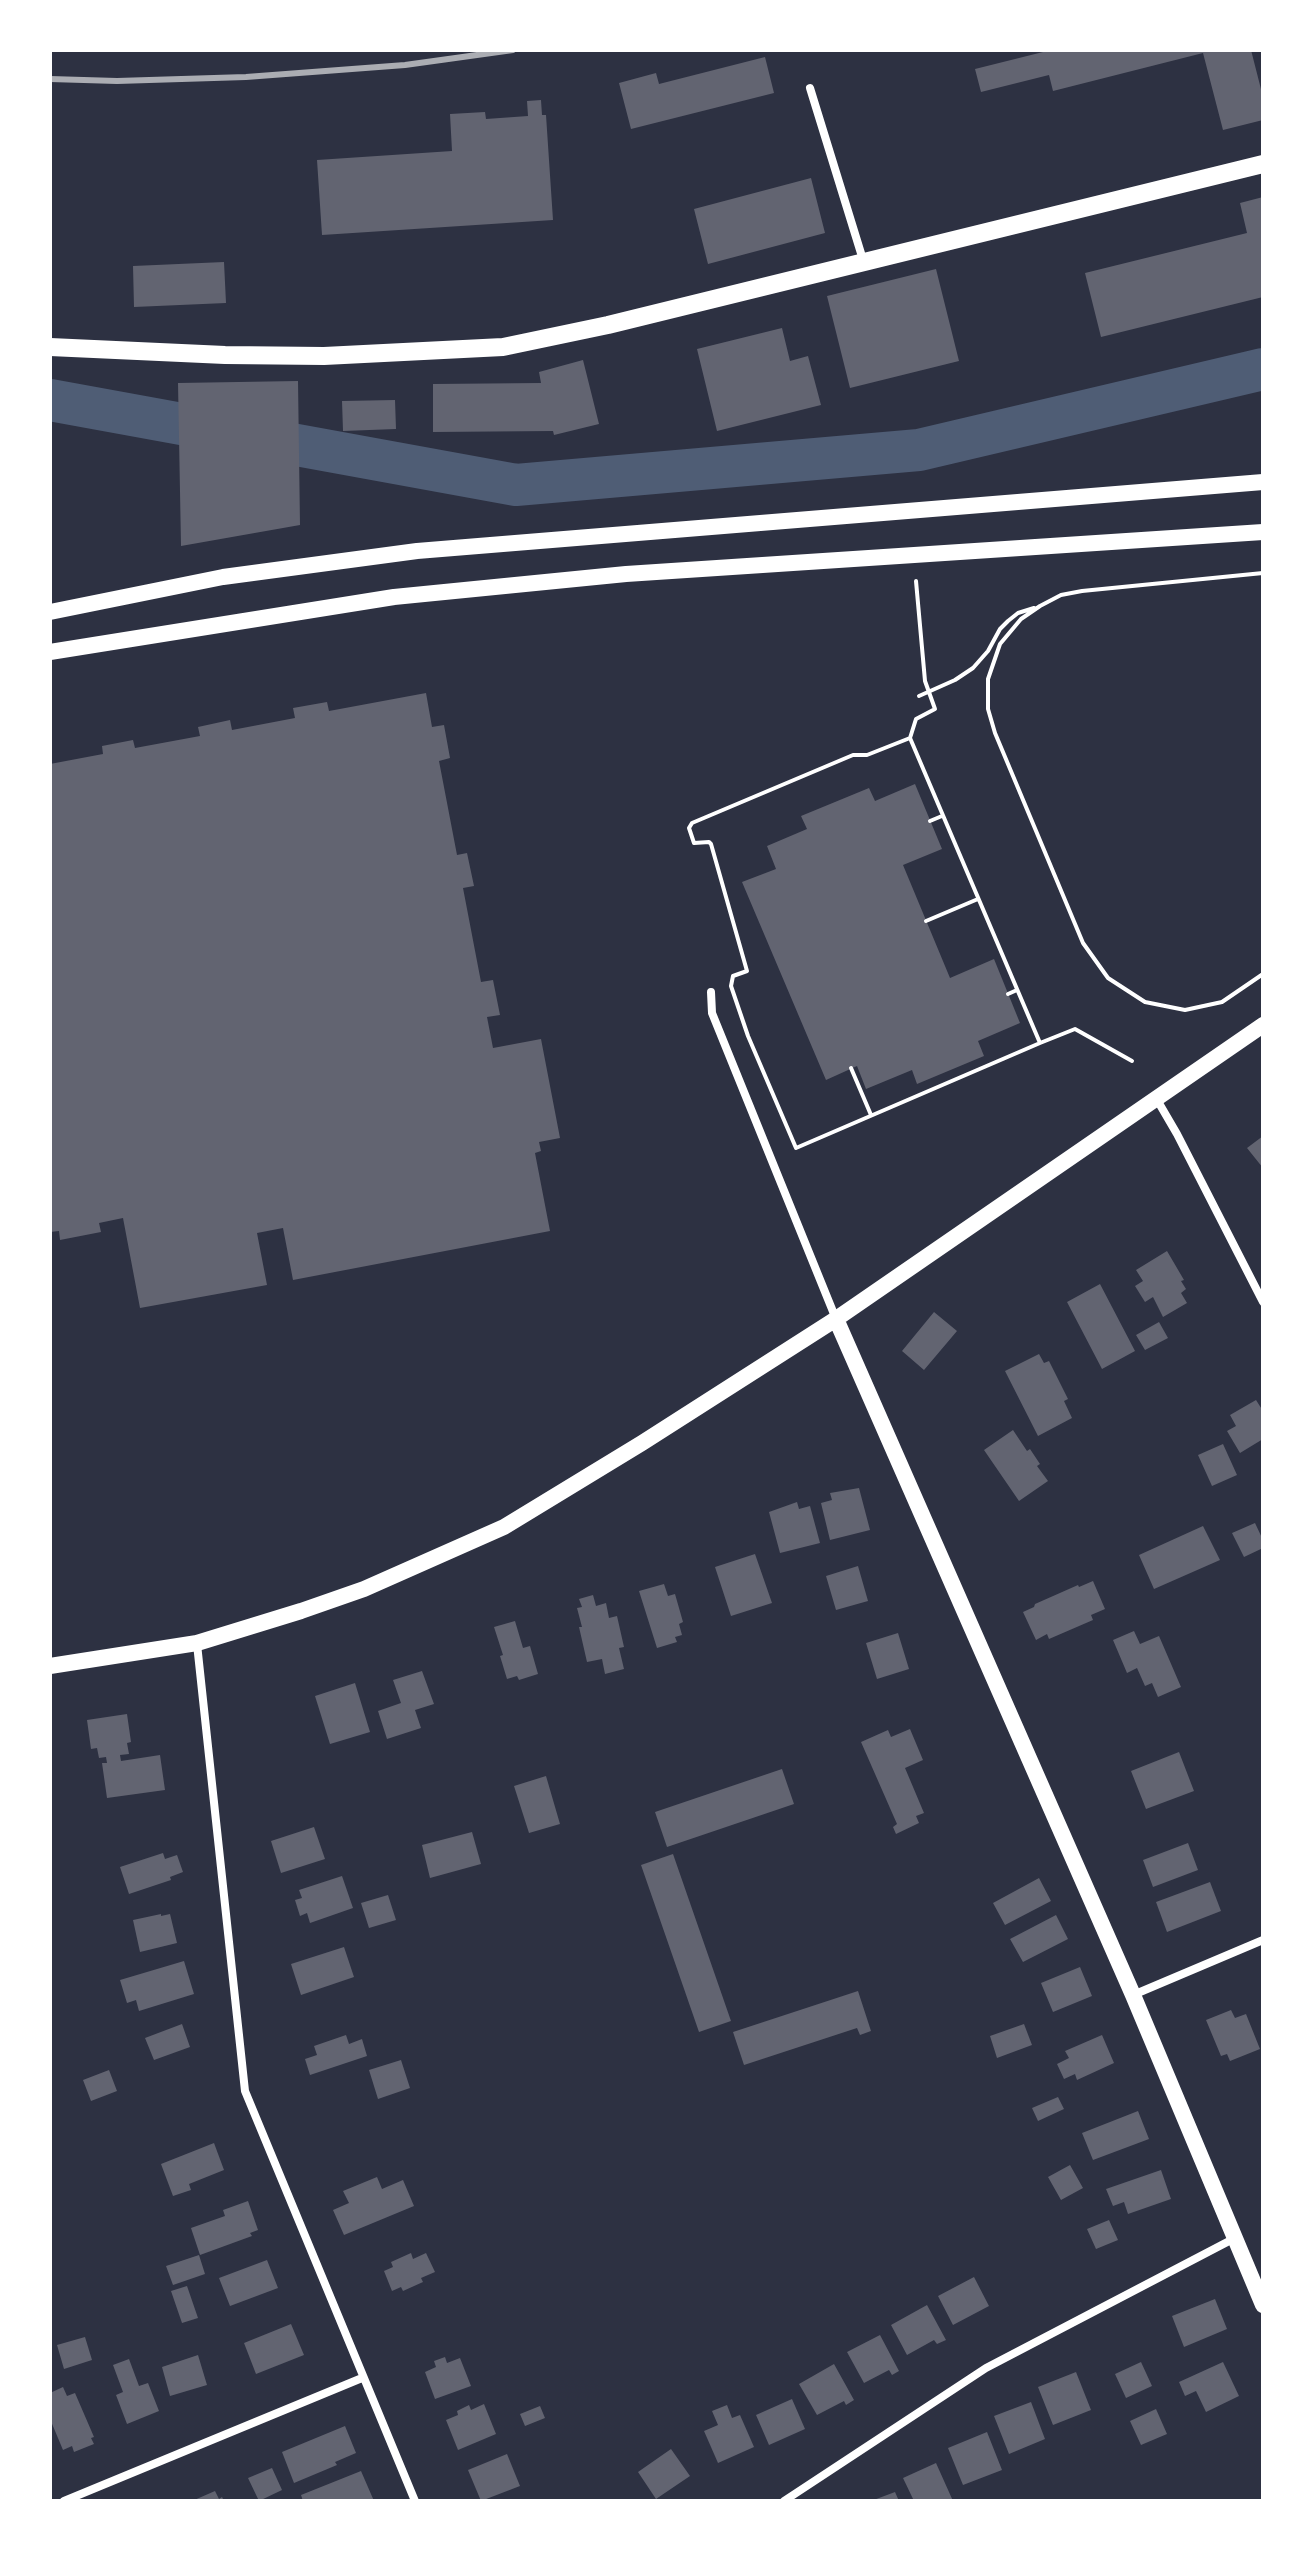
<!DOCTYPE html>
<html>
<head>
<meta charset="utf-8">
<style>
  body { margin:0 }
  #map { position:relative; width:1313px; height:2551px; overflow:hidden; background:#2d3142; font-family:Karla,sans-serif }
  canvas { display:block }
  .frame { position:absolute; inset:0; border:52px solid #fff; pointer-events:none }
</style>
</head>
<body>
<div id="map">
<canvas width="1313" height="2551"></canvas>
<div class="frame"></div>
</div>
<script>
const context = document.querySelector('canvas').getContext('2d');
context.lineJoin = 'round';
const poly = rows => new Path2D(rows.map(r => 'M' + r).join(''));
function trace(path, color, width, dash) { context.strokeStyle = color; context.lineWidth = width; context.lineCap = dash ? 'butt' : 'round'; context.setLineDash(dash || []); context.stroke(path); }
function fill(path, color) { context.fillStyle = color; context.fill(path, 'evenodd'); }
trace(poly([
  [50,400,516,485,919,450,1263,369]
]), '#4f5d75', 42);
fill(poly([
  [1043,50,1251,50,1263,97,1263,120,1223,130,1203,53,1053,91,1049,75,981,92,975,69,1043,52],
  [765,57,774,93,631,129,619,83,656,73,659,84],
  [541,100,542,115,546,115,553,220,322,235,317,160,452,151,450,114,485,112,486,119,528,116,527,101],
  [811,178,825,233,708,264,694,209],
  [1263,197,1263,297,1101,337,1085,273,1247,233,1240,203],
  [224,262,226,303,134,307,133,266],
  [936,269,959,361,850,388,827,296],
  [782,328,790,361,808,356,821,405,717,431,697,349],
  [583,360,599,424,554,435,553,431,433,432,433,384,541,383,539,372],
  [298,381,300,525,181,546,178,383],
  [395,400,396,429,343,431,342,401],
  [426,693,432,727,444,725,450,758,439,761,457,855,467,853,474,886,463,888,481,982,493,980,500,1015,487,1017,493,1048,541,1039,560,1138,539,1142,541,1151,535,1153,550,1231,293,1280,283,1228,257,1233,267,1285,140,1308,123,1218,99,1223,101,1232,60,1240,59,1231,50,1232,50,764,103,754,102,746,133,740,135,748,200,736,198,727,230,720,232,730,295,718,293,708,327,702,329,711],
  [915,784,942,849,903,865,950,978,994,959,1020,1023,978,1041,984,1056,917,1084,912,1070,866,1089,857,1066,826,1080,742,882,776,869,767,846,807,829,801,816,869,788,875,801],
  [1263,1136,1263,1168,1247,1148],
  [1167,1251,1184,1280,1181,1281,1186,1289,1181,1293,1187,1303,1163,1317,1153,1297,1145,1302,1135,1286,1143,1281,1136,1270],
  [1100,1284,1135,1351,1102,1369,1067,1302],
  [934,1312,957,1331,924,1370,902,1351],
  [1159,1322,1168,1338,1145,1350,1136,1335],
  [1039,1354,1044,1363,1049,1361,1068,1399,1064,1401,1072,1418,1038,1436,1005,1371],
  [1256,1400,1263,1411,1263,1439,1240,1453,1227,1431,1236,1426,1230,1415],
  [1013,1430,1027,1451,1030,1449,1040,1464,1037,1466,1048,1481,1019,1501,984,1450],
  [1223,1444,1237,1475,1212,1486,1198,1455],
  [859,1488,870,1530,830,1540,821,1503,832,1500,830,1493],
  [797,1502,799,1509,810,1506,820,1543,780,1553,769,1512],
  [1255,1523,1263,1540,1263,1548,1244,1557,1232,1533],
  [1203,1526,1220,1560,1154,1589,1139,1555],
  [755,1554,772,1603,731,1616,715,1567],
  [858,1566,868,1601,836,1610,826,1576],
  [1093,1581,1105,1609,1091,1615,1093,1620,1049,1639,1047,1634,1036,1640,1023,1612,1034,1607,1035,1604,1078,1585,1079,1587],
  [664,1584,668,1596,675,1594,683,1622,679,1624,682,1635,675,1637,677,1642,657,1648,639,1591],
  [593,1595,596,1606,606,1603,609,1618,617,1616,624,1647,619,1648,624,1669,605,1674,602,1659,587,1662,579,1627,582,1627,577,1608,582,1607,579,1599],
  [515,1621,523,1648,530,1646,538,1674,519,1680,517,1676,507,1679,500,1656,503,1655,494,1627],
  [1134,1631,1140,1644,1159,1636,1181,1687,1158,1697,1152,1683,1145,1686,1137,1668,1127,1673,1113,1640],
  [898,1633,909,1669,877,1679,866,1643],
  [422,1671,434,1704,415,1710,421,1728,387,1739,378,1711,401,1703,393,1680],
  [355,1683,370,1732,330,1744,315,1696],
  [127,1714,131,1742,127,1743,129,1754,120,1755,121,1761,160,1755,165,1790,107,1798,102,1763,107,1763,106,1757,99,1758,97,1748,91,1749,87,1720],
  [910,1729,923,1760,905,1768,924,1813,916,1816,919,1823,896,1834,893,1827,897,1824,861,1742,888,1730,891,1737],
  [1179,1752,1194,1791,1146,1809,1131,1771],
  [782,1769,794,1804,667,1847,655,1812],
  [546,1776,560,1824,529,1833,514,1786],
  [314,1827,325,1859,281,1873,271,1841],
  [472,1832,481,1864,430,1878,422,1845],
  [1188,1843,1198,1870,1153,1887,1143,1860],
  [163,1853,165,1859,177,1855,183,1872,170,1877,171,1880,129,1894,120,1867],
  [673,1854,731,2021,699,2032,641,1865],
  [342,1876,353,1908,310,1923,307,1913,300,1916,295,1900,302,1898,299,1890],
  [1039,1878,1051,1901,1005,1925,993,1903],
  [1210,1882,1221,1911,1167,1932,1156,1902],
  [388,1895,396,1920,369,1928,361,1903],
  [161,1914,161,1916,170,1914,177,1943,140,1952,133,1920],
  [1056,1915,1068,1939,1023,1962,1010,1939],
  [344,1947,354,1977,301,1995,291,1964],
  [184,1961,194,1994,139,2011,136,2000,127,2003,120,1980],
  [1080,1967,1092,1996,1053,2012,1041,1983],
  [858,1991,871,2031,860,2035,857,2028,744,2065,733,2032],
  [1231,2010,1235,2018,1246,2014,1260,2049,1230,2061,1227,2054,1221,2056,1206,2020],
  [182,2024,190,2047,154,2060,145,2038],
  [1024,2024,1032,2045,997,2058,990,2036],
  [346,2035,349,2044,362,2039,367,2056,310,2075,305,2059,317,2055,314,2046],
  [1102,2035,1114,2063,1077,2080,1075,2074,1064,2079,1057,2064,1069,2058,1065,2051],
  [401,2060,410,2088,378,2099,369,2070],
  [109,2070,117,2091,91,2101,83,2080],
  [1058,2097,1064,2109,1038,2121,1032,2108],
  [1138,2111,1149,2139,1093,2160,1082,2133],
  [214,2143,224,2170,189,2184,191,2190,173,2196,161,2164],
  [1070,2165,1083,2188,1061,2200,1048,2177],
  [1161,2170,1171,2199,1128,2214,1124,2202,1113,2206,1106,2189],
  [377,2177,382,2189,403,2180,414,2206,344,2235,333,2210,349,2203,343,2191],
  [248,2201,258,2230,250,2233,252,2236,200,2255,191,2228,225,2216,223,2210],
  [1109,2220,1118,2240,1096,2249,1087,2229],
  [411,2253,413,2259,426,2253,435,2272,421,2278,423,2282,403,2291,401,2287,392,2291,384,2271,393,2267,391,2262],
  [199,2255,205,2274,173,2285,166,2266],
  [267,2260,278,2288,230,2306,219,2278],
  [974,2277,989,2306,953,2325,938,2296],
  [187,2286,198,2318,182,2323,171,2291],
  [1215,2299,1227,2329,1184,2347,1172,2316],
  [927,2305,946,2340,937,2344,934,2340,907,2355,891,2325],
  [291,2324,304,2355,256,2374,244,2343],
  [880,2335,899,2371,892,2375,889,2370,864,2383,847,2352],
  [85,2337,92,2360,64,2369,57,2345],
  [198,2355,207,2385,170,2396,162,2367],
  [445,2357,447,2363,460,2358,471,2386,435,2399,425,2372,436,2367,434,2361],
  [129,2359,139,2386,148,2383,159,2411,127,2424,116,2395,123,2392,113,2365],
  [1141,2362,1152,2386,1126,2398,1115,2374],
  [1223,2362,1239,2396,1206,2412,1196,2391,1185,2396,1179,2382],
  [834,2364,854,2400,846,2405,844,2401,817,2415,799,2384],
  [1076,2372,1091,2410,1053,2425,1038,2387],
  [63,2387,67,2396,75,2393,94,2437,91,2438,94,2444,74,2452,72,2446,63,2450,50,2419,50,2393],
  [792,2399,805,2429,769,2445,756,2415],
  [1031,2402,1045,2439,1009,2454,994,2416],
  [484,2404,496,2434,458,2450,446,2420,458,2415,457,2411,469,2405,471,2410],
  [727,2405,732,2418,740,2415,754,2447,718,2463,704,2431,718,2425,712,2411],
  [540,2406,545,2418,525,2426,520,2414],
  [1156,2409,1167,2434,1141,2445,1130,2421],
  [345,2426,356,2453,335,2462,337,2465,294,2483,282,2452],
  [987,2432,1002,2470,963,2485,948,2448],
  [671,2449,690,2476,656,2499,638,2472],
  [507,2454,520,2486,481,2501,468,2470],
  [936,2463,953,2501,914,2501,903,2478],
  [272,2468,282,2490,259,2501,248,2478],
  [361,2471,374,2501,303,2501,301,2495],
  [215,2491,219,2499,222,2497,224,2501,192,2501],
  [895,2492,899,2501,871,2501]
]), '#626471');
trace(poly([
  [1263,573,1082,591,1061,595,1040,606,1021,619,1000,644,988,679,988,709,995,733,1083,943,1108,978,1145,1002,1185,1010,1222,1002,1263,974],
  [919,696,955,680,973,668,988,651,1000,629,1008,621,1018,613,1034,608],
  [910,738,867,755,853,755,692,823,689,828,694,843,709,842,711,844,747,971,733,976,731,986,748,1036,796,1148,1040,1043,910,738,916,719,935,709,925,681,916,581],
  [930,821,942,816],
  [926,921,978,899],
  [1008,994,1017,990],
  [1040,1043,1075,1029,1132,1061],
  [851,1068,871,1115]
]), '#fff', 4);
trace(poly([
  [810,88,864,263],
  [711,992,712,1013,836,1319],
  [1156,1098,1177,1134,1263,1302],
  [197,1644,245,2091,415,2501],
  [1133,1995,1263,1940],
  [64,2501,362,2378],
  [784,2501,986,2368,1235,2238]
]), '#fff', 8);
trace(poly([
  [50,612,223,577,417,551,1263,482],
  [50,652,394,597,626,574,1263,532],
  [836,1319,1133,1995,1263,2305],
  [50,1666,197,1643,301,1611,364,1589,504,1527,642,1443,836,1319,1263,1025]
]), '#fff', 16);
trace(poly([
  [50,347,225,355,324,356,503,347,608,325,1263,164]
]), '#fff', 18);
trace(poly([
  [50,79,117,81,246,77,405,65,513,50]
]), '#abadb3', 6);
</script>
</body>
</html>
